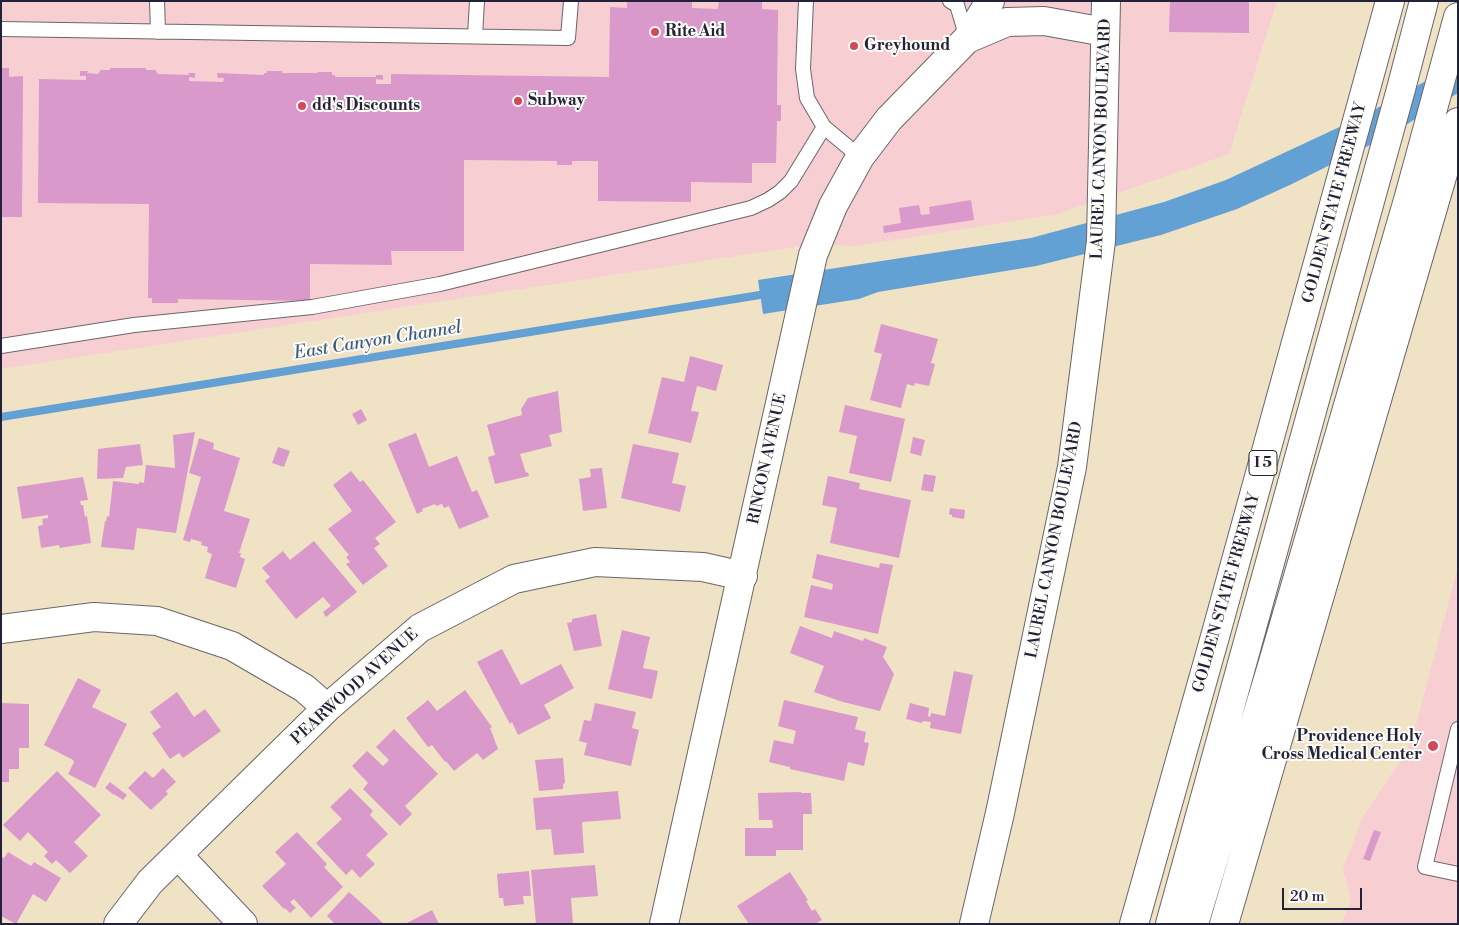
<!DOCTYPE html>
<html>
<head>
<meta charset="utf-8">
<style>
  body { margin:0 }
  #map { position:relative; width:1459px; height:925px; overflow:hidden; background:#f0e2c4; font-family:"Libre Bodoni",serif }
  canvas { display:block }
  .frame { position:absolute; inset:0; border:2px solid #22223b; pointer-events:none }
  .scale { position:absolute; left:1282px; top:888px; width:80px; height:22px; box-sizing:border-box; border:2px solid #22223b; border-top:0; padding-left:6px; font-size:15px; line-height:18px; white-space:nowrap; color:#22223b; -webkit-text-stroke:4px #fdfcf7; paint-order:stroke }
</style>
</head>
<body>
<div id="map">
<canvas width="1459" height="925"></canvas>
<div class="frame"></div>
<div class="scale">20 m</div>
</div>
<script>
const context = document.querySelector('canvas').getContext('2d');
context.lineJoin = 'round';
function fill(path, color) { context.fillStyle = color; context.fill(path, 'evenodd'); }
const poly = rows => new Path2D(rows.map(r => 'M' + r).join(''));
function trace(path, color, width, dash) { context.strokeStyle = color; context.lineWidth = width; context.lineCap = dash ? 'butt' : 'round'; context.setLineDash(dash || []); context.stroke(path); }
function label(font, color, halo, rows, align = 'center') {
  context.font = font + ' "Libre Bodoni",serif'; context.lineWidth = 4; context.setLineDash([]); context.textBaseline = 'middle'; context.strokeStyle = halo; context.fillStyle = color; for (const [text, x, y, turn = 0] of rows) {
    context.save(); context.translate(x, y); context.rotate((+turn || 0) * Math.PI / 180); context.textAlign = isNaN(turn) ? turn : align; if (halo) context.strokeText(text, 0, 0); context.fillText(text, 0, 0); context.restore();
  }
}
fill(poly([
  [1,1,1277,1,1229,154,1058,214,857,246,808,245,1,369],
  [1458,567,1458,924,1342,924,1351,899,1343,869,1362,818,1404,756,1413,736]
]), '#f7cfd2');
fill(poly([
  [1458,58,1458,93,1386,137,1292,184,1237,209,1161,235,1036,266,878,292,859,299,763,314,758,280,1031,238,1164,202,1226,180,1363,116,1424,82]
]), '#63a1d4');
trace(poly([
  [1,417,760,295]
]), '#63a1d4', 8);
fill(poly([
  [627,1,692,1,692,8,718,9,719,1,762,1,762,9,778,10,777,105,781,105,781,121,777,121,776,163,752,163,752,183,691,182,691,202,598,201,598,161,572,161,572,165,557,165,557,161,464,160,464,251,391,251,392,265,310,264,310,301,178,299,178,303,152,303,152,298,148,298,149,204,38,203,39,79,86,80,86,76,80,76,80,71,88,71,87,73,98,74,101,70,110,70,110,68,146,68,146,70,155,70,158,74,189,75,188,73,195,73,195,78,189,77,189,81,223,82,224,78,218,78,217,73,264,75,264,73,267,73,267,71,282,71,282,73,318,73,317,72,332,72,332,75,335,75,335,77,376,77,376,75,383,75,383,80,376,79,376,84,391,84,391,74,609,77,610,7,627,8],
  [1170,1,1249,1,1249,33,1169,32],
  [1,68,9,68,9,77,23,76,22,217,1,217],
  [971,200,974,220,884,233,883,226,901,223,899,208,919,205,921,215,930,214,929,207],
  [881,324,938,339,931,363,935,364,929,386,915,383,914,386,907,384,901,408,870,400,882,354,874,352],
  [690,356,723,365,716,391,697,386,691,411,699,412,691,443,648,433,662,377,684,382],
  [558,391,562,432,549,435,552,446,520,454,526,473,528,472,529,476,495,484,488,457,495,455,487,425,522,415,521,409,528,398],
  [845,405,905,419,891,482,849,473,857,436,839,432],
  [361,409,367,420,358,425,352,414],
  [195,432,176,533,137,528,134,550,101,547,105,521,106,521,107,516,109,517,113,481,139,484,139,482,144,483,146,465,175,468,173,435],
  [416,433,429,467,457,456,472,492,477,490,489,517,459,529,449,506,444,508,442,504,436,506,435,504,422,509,423,511,417,514,388,444],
  [913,437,925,440,921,456,910,453],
  [199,438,214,443,213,449,240,458,224,511,250,519,239,553,241,553,240,557,245,559,236,588,205,578,212,554,207,552,208,547,201,545,202,542,191,539,190,542,183,540,201,477,189,473],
  [140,444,143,465,126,467,123,478,97,479,98,449],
  [633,444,679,453,672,483,686,486,680,512,621,498],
  [278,447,290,451,284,467,272,463],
  [602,468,607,508,583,511,579,479,591,477,590,469],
  [351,471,360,482,363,480,396,522,375,538,380,544,374,548,388,566,363,585,346,564,350,562,346,557,349,555,328,529,352,511,333,485],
  [924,474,936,476,933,492,921,490],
  [828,476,860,483,859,489,911,500,899,558,830,543,837,508,822,505],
  [83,477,88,500,80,501,81,505,83,505,85,517,87,516,91,543,60,548,59,545,41,548,38,526,43,525,42,519,48,518,48,515,22,519,17,487],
  [950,508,965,510,964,519,952,517,952,515,949,514],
  [314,541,357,592,326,617,323,612,331,606,323,597,296,619,265,581,270,577,262,568,283,551,290,560],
  [817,554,879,568,880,563,893,565,878,634,804,617,811,585,832,590,833,584,812,578],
  [596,614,602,646,574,651,567,623,572,622,572,619],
  [800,626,832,638,834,631,863,641,864,638,887,647,883,657,894,674,880,711,843,702,814,692,824,666,790,653],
  [622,630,650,637,643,668,658,671,652,699,608,689],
  [502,649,521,685,561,664,574,688,544,705,551,718,518,735,512,722,510,724,477,662],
  [954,671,973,675,961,734,930,728,931,722,923,721,922,723,906,719,910,703,929,708,928,716,930,717,931,713,945,716],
  [78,678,101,690,92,707,127,724,95,788,68,774,74,762,73,760,44,745],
  [465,690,492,727,490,728,498,749,483,760,477,753,454,771,446,761,445,762,432,745,428,747,406,718,428,700,437,711],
  [177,692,194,717,205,709,221,731,183,758,179,753,170,759,152,733,161,727,150,712],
  [784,700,858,717,855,729,866,732,864,742,869,743,864,766,848,762,844,781,790,769,790,767,769,762,774,740,793,744,796,731,778,726],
  [1,703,29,704,29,748,19,748,19,769,9,769,9,782,1,782],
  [595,703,636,712,632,728,639,730,631,766,584,755,587,743,579,741,584,720,591,721],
  [394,729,438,774,405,806,412,814,400,826,363,789,368,783,352,766,367,751,383,766,389,760,376,747],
  [563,758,565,783,563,784,563,789,539,791,535,760],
  [163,768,176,782,166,791,168,794,151,810,128,788,145,771,153,778],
  [57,771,101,815,74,842,88,856,70,873,56,860,52,864,44,856,48,852,28,832,20,841,3,825],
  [110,782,127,795,123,800,114,794,114,795,105,788],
  [350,788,373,811,370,815,388,834,366,855,375,864,360,878,352,869,346,875,316,843,342,819,330,807],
  [618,791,621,819,582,822,584,853,554,855,551,829,536,830,533,798],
  [801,792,801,793,811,793,812,814,803,814,803,850,776,850,776,856,745,856,745,828,773,828,772,820,759,820,758,793],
  [1374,830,1381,832,1370,861,1363,859],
  [297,832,327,864,324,867,343,887,311,918,294,899,290,902,296,908,290,913,285,908,284,909,262,886,286,864,275,852],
  [8,852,31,866,34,862,61,878,46,902,33,894,16,924,1,916,1,856,4,858],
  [595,865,598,896,571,898,573,924,536,924,531,870],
  [529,871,531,896,523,896,524,904,504,906,503,898,499,898,497,874],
  [790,872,808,900,806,901,812,911,815,909,822,920,815,924,749,924,737,906],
  [349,892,367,908,384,924,335,924,327,916],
  [432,910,439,924,405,924]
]), '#da99cb');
const lane = poly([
  [157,1,158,32],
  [806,1,803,69,807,98,824,127,860,157],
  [950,1,957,5,967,38],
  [1,29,568,38,571,1],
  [475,36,477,1],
  [1,346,134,325,312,307,440,284,751,208,768,200,780,192,791,181,824,127],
  [1458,729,1425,867,1458,874]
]);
const street = poly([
  [967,39,1007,22,1044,21,1105,32],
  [1,629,94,617,157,621,232,646,304,688,327,708],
  [178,855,243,924],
  [118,924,150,882,327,708,420,628,514,579,595,562,703,567,743,576],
  [664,924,813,255,833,206,860,157,889,119,967,39,990,1]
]);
const secondary = poly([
  [974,924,1000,813,1072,467,1101,241,1106,1]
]);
const highway = poly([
  [1134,924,1216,633,1390,1],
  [1170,924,1401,89,1424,1],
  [1194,924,1271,669,1408,200,1458,17],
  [1224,924,1458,122]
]);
trace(lane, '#6a656b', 16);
trace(street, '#6a656b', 30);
trace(secondary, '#6a656b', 30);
trace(highway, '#6a656b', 30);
trace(lane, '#fff', 14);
trace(street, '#fff', 28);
trace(secondary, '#fff', 28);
trace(highway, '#fff', 28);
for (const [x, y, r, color] of [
  [655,32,5,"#d1495b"],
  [854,46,5,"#d1495b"],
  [518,101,5,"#d1495b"],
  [302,106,5,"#d1495b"],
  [1433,746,6,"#d1495b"]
]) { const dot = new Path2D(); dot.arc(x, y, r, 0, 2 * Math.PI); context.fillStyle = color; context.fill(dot); trace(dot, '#fdfcf7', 2); }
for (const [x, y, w] of [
  [1263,463,28]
]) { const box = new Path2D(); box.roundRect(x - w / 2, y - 12.5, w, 25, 4); context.fillStyle = '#fdfcf7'; context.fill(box); trace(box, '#22223b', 1); }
label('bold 15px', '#22223b', null, [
  ["I 5",1263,463]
]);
label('bold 16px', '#22223b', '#fdfcf7', [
  ["Rite Aid",665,32],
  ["Greyhound",864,46],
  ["Subway",528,101],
  ["dd's Discounts",312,106],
  ["Providence Holy",1422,737,"right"],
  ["Cross Medical Center",1422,755,"right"]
], 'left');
label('16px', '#22223b', '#fdfcf7', [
  ["LAUREL CANYON BOULEVARD",1102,139,-88],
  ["GOLDEN STATE FREEWAY",1335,203,-75],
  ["RINCON AVENUE",768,459,-78],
  ["LAUREL CANYON BOULEVARD",1055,540,-79],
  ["GOLDEN STATE FREEWAY",1227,593,-74],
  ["PEARWOOD AVENUE",355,687,-42]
]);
label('italic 18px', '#3f5b80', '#fdfcf7', [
  ["East Canyon Channel",378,341,-9]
]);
</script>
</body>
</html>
